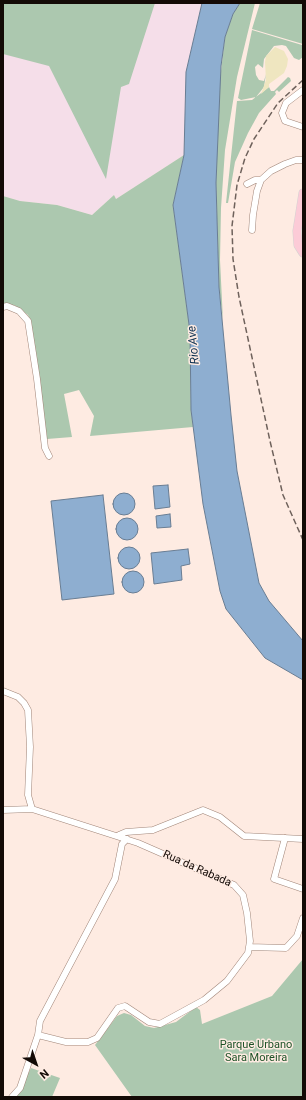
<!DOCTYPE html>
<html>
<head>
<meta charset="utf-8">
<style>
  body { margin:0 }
  #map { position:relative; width:306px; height:1100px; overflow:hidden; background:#feebe2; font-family:Roboto,sans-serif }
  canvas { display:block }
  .frame { position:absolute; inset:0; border:4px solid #130a06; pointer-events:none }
  .north { position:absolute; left:16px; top:1044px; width:40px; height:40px; -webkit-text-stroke:3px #feebe2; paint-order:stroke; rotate:140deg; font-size:11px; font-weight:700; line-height:16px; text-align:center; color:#130a06 }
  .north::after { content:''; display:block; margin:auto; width:14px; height:18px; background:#130a06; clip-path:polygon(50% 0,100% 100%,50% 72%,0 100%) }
</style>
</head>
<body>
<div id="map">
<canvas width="306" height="1100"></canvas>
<div class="frame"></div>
<div class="north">N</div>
</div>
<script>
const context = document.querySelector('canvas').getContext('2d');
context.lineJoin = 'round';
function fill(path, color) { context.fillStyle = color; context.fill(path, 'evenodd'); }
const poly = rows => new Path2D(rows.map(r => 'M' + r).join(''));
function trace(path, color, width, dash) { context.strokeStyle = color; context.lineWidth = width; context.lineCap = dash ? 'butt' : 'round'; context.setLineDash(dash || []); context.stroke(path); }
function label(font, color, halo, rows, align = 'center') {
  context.font = font + ' Roboto,sans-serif'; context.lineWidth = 3; context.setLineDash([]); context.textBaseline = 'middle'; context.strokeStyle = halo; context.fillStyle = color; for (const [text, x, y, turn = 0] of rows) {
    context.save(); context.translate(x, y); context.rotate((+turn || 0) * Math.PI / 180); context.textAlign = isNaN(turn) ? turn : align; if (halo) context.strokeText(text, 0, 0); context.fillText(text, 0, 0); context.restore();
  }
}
fill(poly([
  [3,3,202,3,186,72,184,155,116,199,114,195,92,215,57,205,20,201,3,196]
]), '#f5dee9');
fill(poly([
  [3,3,155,3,129,84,121,87,106,179,49,66,3,54],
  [240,3,255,3,237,77,225,150,221,208,220,260,223,321,219,287,216,183,219,88,225,37,233,14],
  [260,3,303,3,303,44,252,29],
  [252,30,302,45,303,57,299,60,294,58,286,46,282,45,274,46,264,59,263,68,258,64,255,67,256,75,259,80,264,81,266,74,264,87,256,97,241,100,238,98],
  [288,77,290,78,291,81,279,92,277,90,275,92,276,94,259,113,248,133,235,162,228,203,226,203,237,101,252,100,269,87,271,91,274,91],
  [184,155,173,205,190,332,191,410,193,427,90,436,94,416,79,390,64,394,72,437,47,439,31,323,28,315,14,305,3,306,3,196,20,201,57,205,92,215,114,195,116,199],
  [303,959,303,1097,132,1097,95,1045,117,1016,124,1013,131,1015,145,1026,154,1028,176,1022,196,1007,200,1010,202,1024,272,996],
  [31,1068,60,1078,52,1097,16,1097]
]), '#acc8af');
fill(poly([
  [275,47,284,51,288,59,287,66,284,73,269,84,269,87,261,94,266,80,265,62,266,56]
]), '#efe6c0');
const water = poly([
  [202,3,240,3,233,14,225,37,221,66,216,183,219,287,231,415,237,471,259,583,269,601,303,641,303,680,265,658,226,609,220,591,203,504,191,410,190,332,173,205,184,155,186,72,202,3],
  [168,485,170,507,155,509,153,486,168,485],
  '113 504a11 11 0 1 1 22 0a11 11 0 1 1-22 0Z',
  [103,495,114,594,62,600,51,501,103,495],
  [170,514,171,527,157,528,156,516,170,514],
  '116 529a11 11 0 1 1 22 0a11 11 0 1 1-22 0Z',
  '118 558a11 11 0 1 1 22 0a11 11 0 1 1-22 0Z',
  [188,549,190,564,181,566,182,580,154,584,151,553,188,549],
  '122 582a11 11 0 1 1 22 0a11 11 0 1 1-22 0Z'
]);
fill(water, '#8eaed0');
trace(water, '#697d93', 1);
const minor = poly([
  [303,90,286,103,282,113,285,121,303,127],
  [247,184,255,180,261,180],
  [252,230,253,215,257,191,261,180,271,171,285,164,296,160,303,160],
  [3,307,7,306,19,311,28,321,37,379,45,448,49,456],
  [3,691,18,697,24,703,28,710,30,747,28,795,32,809],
  [3,810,32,809,138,843,234,885,243,895,247,913,250,941,248,953,227,981,204,1000,160,1024,149,1022,125,1006,118,1008,97,1038,88,1042,66,1042,38,1035],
  [119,835,126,832,153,830,203,810,220,817,244,836,303,839],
  [285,838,274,879,303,889],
  [249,947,286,948,297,936,303,918],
  [12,1097,20,1088,38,1035,40,1021,115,879,122,844,127,839]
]);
const major = poly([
  [303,193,297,231,298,245,303,253]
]);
trace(minor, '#a18578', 7);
trace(major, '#d5d3d2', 9);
trace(minor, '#fff', 6);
trace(major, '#fccbd7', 8);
trace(poly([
  [303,80,278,103,254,139,245,158,237,185,232,226,233,259,239,297,270,441,283,495,303,540]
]), '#6e615b', 1.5, [6, 3]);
label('11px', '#130a06', '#feebe2', [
  ["Rua da Rabada",197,869,24]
]);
label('11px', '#1d5227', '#feebe2', [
  ["Parque Urbano",256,1045],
  ["Sara Moreira",256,1058]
]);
label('italic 12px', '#092d4e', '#feebe2', [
  ["Rio Ave",194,345,-95]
]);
</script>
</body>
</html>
